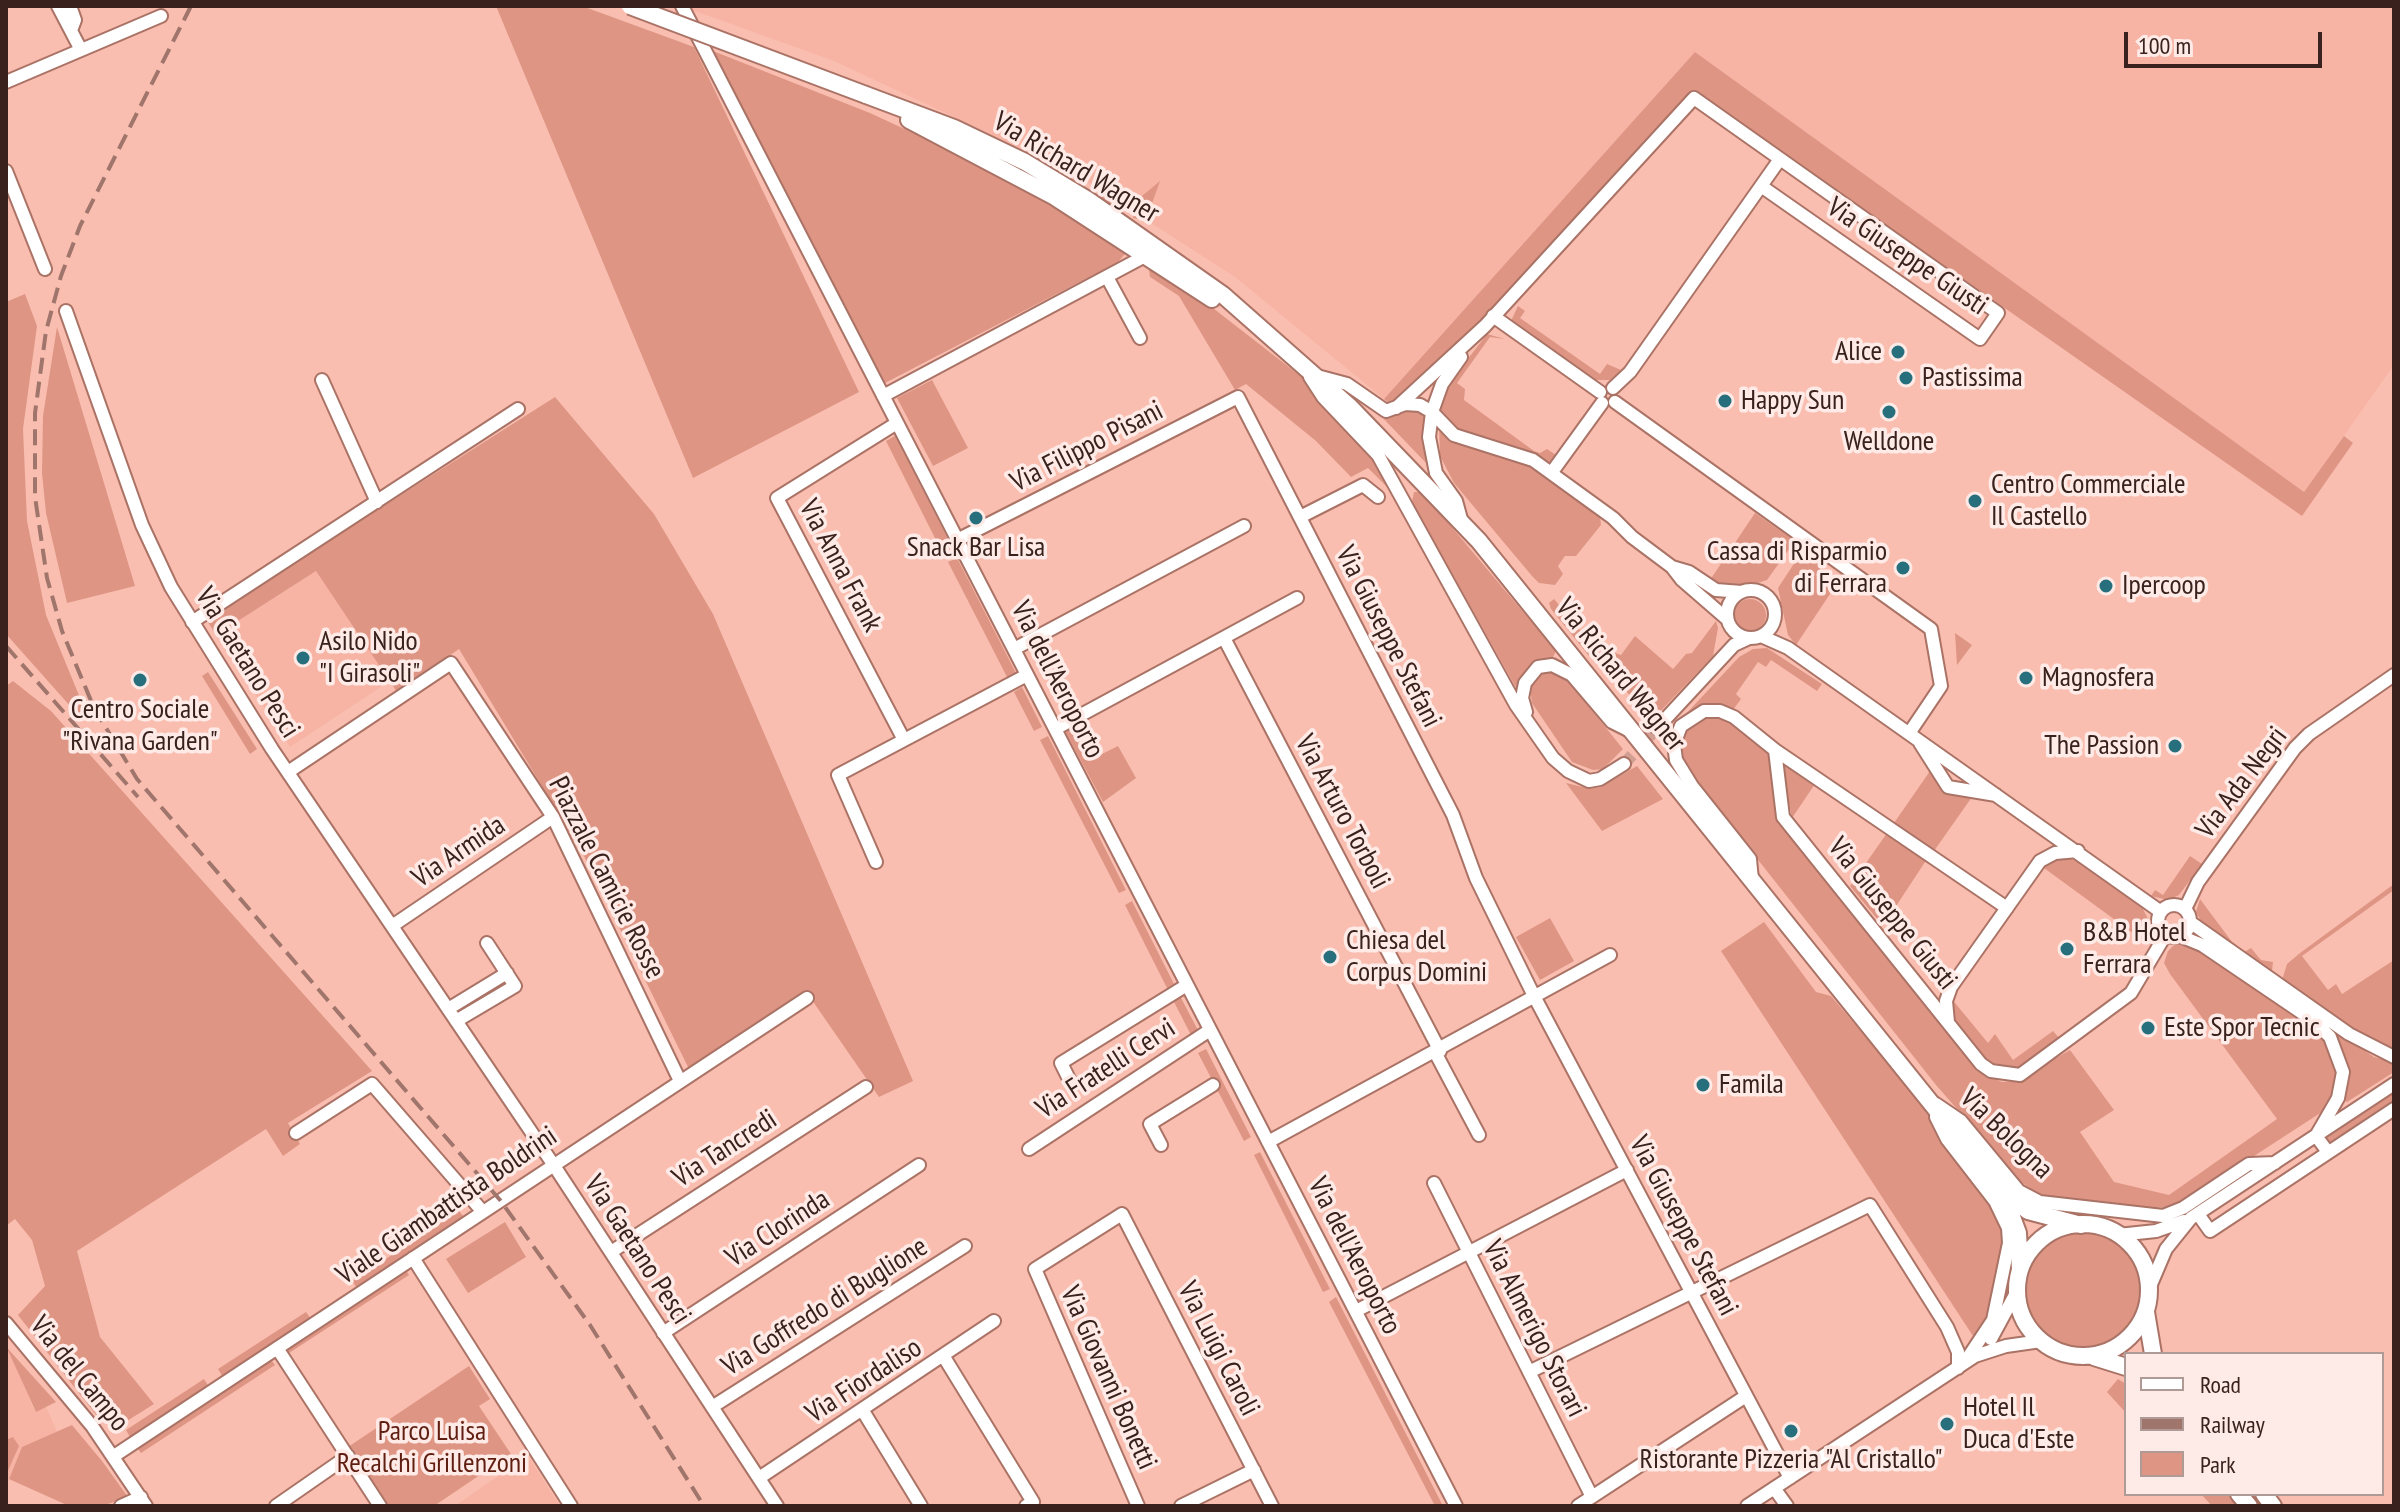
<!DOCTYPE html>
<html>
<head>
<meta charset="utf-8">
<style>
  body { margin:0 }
  #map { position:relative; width:2400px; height:1512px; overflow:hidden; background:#fabeb0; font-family:"PT Sans Narrow",sans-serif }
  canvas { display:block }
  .frame { position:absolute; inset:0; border:8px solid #39221d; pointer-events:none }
  .legend { position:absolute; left:2124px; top:1352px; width:260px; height:144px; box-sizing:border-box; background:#feeae6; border:2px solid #af9a96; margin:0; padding:10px 14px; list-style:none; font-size:24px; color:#39221d }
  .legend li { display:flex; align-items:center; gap:16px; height:40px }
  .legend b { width:40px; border:2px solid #af9a96 }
  .scale { position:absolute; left:2124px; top:32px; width:198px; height:36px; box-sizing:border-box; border:4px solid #39221d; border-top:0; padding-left:10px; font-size:24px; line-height:28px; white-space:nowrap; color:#39221d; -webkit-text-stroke:6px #feeae6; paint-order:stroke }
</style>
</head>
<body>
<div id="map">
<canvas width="2400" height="1512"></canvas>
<div class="frame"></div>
<ul class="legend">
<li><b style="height:10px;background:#fff"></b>Road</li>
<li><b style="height:10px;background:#a0756c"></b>Railway</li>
<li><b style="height:22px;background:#de9584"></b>Park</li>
</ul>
<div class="scale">100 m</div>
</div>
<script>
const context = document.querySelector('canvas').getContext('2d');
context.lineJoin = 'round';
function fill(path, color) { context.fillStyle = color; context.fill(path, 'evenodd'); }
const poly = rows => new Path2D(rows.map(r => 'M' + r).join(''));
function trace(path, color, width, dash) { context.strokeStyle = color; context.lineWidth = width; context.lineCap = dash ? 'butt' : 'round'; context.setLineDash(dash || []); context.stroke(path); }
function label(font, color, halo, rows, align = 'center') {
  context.font = font + ' "PT Sans Narrow",sans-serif'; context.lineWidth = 7; context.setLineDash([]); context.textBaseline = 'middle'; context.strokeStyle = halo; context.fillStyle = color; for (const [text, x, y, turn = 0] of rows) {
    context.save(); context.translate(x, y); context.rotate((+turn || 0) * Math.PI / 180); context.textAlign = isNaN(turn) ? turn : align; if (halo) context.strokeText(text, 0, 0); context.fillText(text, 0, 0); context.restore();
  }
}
fill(poly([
  [681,6,2394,6,2394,365,2304,492,1695,52,1384,399,1235,277,1072,172,834,61],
  [316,571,390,681,290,747,216,635],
  [9,1350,35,1412,46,1407,57,1432,22,1447,6,1486,6,1351],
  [528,1456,560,1506,455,1506,488,1483]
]), '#f7b3a3');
fill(poly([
  [496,6,582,6,694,47,859,392,693,478],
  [713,51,870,113,1013,179,1124,247,1125,254,1118,262,885,383],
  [1695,52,2304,492,2344,436,2353,443,2302,516,1693,90,1488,315,1398,401,1389,403,1384,399],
  [1160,181,1150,209,1138,219,1133,218,1136,201],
  [1087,192,1109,196,1129,194,1120,213],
  [1153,267,1164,270,1303,378,1312,392,1372,452,1394,489,1390,490,1368,468,1351,477,1316,441,1246,384,1235,390,1179,296,1150,277,1149,270],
  [25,294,37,326,23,429,27,521,46,615,85,710,79,716,6,634,6,302],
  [1518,306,1525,311,1520,318,1600,374,1607,364,1621,370,1610,380,1593,380,1510,323],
  [57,327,135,586,67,603,46,513,42,473,43,416],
  [1487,334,1505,339,1490,337,1457,383,1465,389,1464,400,1534,451,1540,453,1547,449,1556,455,1550,462,1460,434,1438,412,1444,390],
  [932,380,968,448,933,466,897,398],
  [555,397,654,514,713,614,913,1081,879,1097,805,990,689,1069,583,854,459,649,397,692,316,571,216,635,206,619],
  [1409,409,1424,414,1427,464,1380,415],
  [1439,425,1526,461,1600,516,1601,525,1576,556,1565,556,1558,566,1563,574,1555,585,1539,583,1532,576,1454,483,1440,456],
  [895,436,950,543,940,548,886,441],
  [1414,492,1421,492,1434,506,1556,651,1552,659,1541,660,1527,670,1520,681,1519,693,1412,502],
  [1755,513,1795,541,1767,580,1745,587,1721,587,1710,580],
  [1805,547,1825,561,1816,575,1834,588,1796,645,1788,635,1778,588],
  [957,558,1016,673,1007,677,948,562],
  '1734 615a16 16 0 1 1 32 0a16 16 0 1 1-32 0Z',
  [1554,599,1596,649,1595,654,1589,656,1551,609,1549,603],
  [1716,621,1718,628,1713,656,1651,721,1613,675,1612,652,1621,655,1635,636,1673,669,1686,654,1692,653],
  [1955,633,1972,645,1957,665],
  [1767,648,1822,684,1817,691,1771,660,1766,667,1758,662,1736,694,1741,699,1733,710,1706,705,1685,715,1739,657,1753,649],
  [1552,670,1561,672,1623,749,1603,769,1593,770,1572,762,1532,703,1530,686,1543,671],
  [208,672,257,749,250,754,202,676],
  [13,681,51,711,372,1071,288,1123,300,1144,283,1156,266,1129,77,1251,100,1337,154,1404,119,1426,111,1414,100,1420,18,1315,45,1286,32,1240,15,1219,6,1226,6,686],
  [1022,687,1042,727,1034,731,1014,692],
  [1704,714,1728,718,1769,752,1778,815,1984,1074,2002,1082,2016,1081,2070,1050,2114,1110,2080,1132,2114,1182,2169,1195,2277,1119,2170,974,2164,963,2168,951,2174,945,2187,943,2200,948,2322,1033,2338,1070,2337,1088,2328,1108,2177,1206,2145,1209,2046,1196,2034,1191,2021,1182,1936,1085,1687,770,1682,760,1683,739,1687,729],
  [1072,726,1090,760,1118,746,1136,778,1103,802,1065,731],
  [1048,736,1126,890,1119,893,1040,740],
  [1781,761,1815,784,1792,818],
  [1637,766,1663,799,1602,831,1566,783,1587,788,1601,787],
  [1930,771,1943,787,1956,795,1972,797,1934,851,1894,823],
  [1887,833,1927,859,1883,926,1850,886],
  [2190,856,2202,864,2179,895,2168,900,2151,896,2155,890,2163,895],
  [2059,857,2079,861,2141,905,2155,933,2148,944,2044,868],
  [2394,884,2394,890,2302,956,2328,990,2336,984,2342,994,2394,960,2394,1053,2376,1047,2284,981,2283,977,2287,964,2300,953],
  [2200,899,2241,954,2251,948,2261,960,2273,962,2272,971,2264,971,2210,933,2204,927,2196,912],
  [1132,901,1174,984,1167,988,1125,905],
  [1550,918,1574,961,1540,980,1516,937],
  [1764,922,1816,992,1831,996,1909,1088,1994,1205,2005,1234,1991,1309,1987,1321,1973,1336,1721,951],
  [1180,996,1200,1034,1192,1037,1173,1000],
  [1951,998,1988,1043,1995,1034,2013,1060,2053,1031,2061,1040,2018,1068,1992,1067,1957,1027,1951,1014],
  [2325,1023,2374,1057,2394,1062,2394,1072,2347,1102,2343,1100,2347,1077,2345,1060],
  [1206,1049,1251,1137,1244,1141,1198,1053],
  [2394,1092,2394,1104,2332,1145,2326,1137],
  [1260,1152,1330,1289,1323,1292,1254,1155],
  [459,1211,464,1217,357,1288,352,1281],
  [505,1222,526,1257,468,1293,446,1259],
  '2026 1290a57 57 0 1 1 114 0a57 57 0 1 1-114 0Z',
  [404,1267,409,1275,289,1353,285,1346],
  [1336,1297,1443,1506,1435,1506,1329,1302],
  [306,1312,311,1319,223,1377,218,1369],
  [6,1346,9,1350,56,1402,36,1412],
  [268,1356,275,1365,141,1453,135,1445],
  [469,1366,490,1399,479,1406,511,1454,434,1506,387,1506,348,1447],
  [204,1379,209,1387,131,1439,126,1430],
  [2118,1379,2126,1384,2126,1413,2107,1392],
  [72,1425,102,1461,128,1497,102,1506,69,1506,9,1479,22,1447],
  [13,1437,19,1446,6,1475,6,1440],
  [2201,1494,2229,1494,2240,1506,2212,1506]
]), '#de9584');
trace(poly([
  [1624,764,1657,728]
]), '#d39f93', 12, [12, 6]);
const minor = poly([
  [58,6,81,50],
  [70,6,75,20,72,28],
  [682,6,1456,1506],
  [6,82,161,16],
  [6,171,45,269],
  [1107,277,1140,338],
  [66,311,142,525,171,587,272,749,553,1164,777,1506],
  [1493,316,1600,392],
  [1317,376,1347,384,1386,411,1405,404,1420,405,1432,412,1454,435,1533,460,1613,518,1632,537,1672,567,1682,580,1727,619],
  [1310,377,1323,397,1378,455,1516,705,1553,758,1568,771,1589,781,1600,779,1624,764],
  [322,380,377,502],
  [1613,388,1630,372,1780,159],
  [883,396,1147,255],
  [1615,402,1931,629,1941,686,1910,732],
  [1396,408,1485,326,1694,98,1998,313,1980,339,1761,186],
  [897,423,777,498,904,740],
  [1552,472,1602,403],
  [1300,517,1363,485,1378,497],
  [1461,519,1456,501,1436,473,1429,437,1432,412,1442,384,1461,357],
  [957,540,1238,397,1453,815,1476,878,1534,996,1790,1478],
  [1672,567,1689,572,1716,590,1742,592],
  '1727 614a24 24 0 1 1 48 0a24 24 0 1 1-48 0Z',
  [192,622,518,409],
  [1761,636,1788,648,2161,912],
  [1224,638,1440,1051],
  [1014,649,1244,526],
  [1526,712,1522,698,1525,683,1538,667,1552,665,1572,675,1612,722,1630,731],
  [1657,728,1734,645,1749,638],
  [1055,729,1297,598],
  [1920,743,1948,787,1996,795],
  [1775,750,2007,908],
  [288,772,451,663,553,817,680,1081],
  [876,862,838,775,1027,675],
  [1752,880,1750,859,1692,786,1676,760,1674,744,1681,726,1704,711,1720,711,1734,717,1775,750,1783,817,1981,1064,1991,1071,2020,1075,2131,993,2166,934],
  '2158 921a16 16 0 1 1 32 0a16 16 0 1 1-32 0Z',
  [2185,909,2198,882,2295,748,2309,734,2394,675],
  [2190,922,2349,1034,2394,1057],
  [392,926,553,817],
  [2180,936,2202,945,2314,1021,2330,1037,2343,1072,2338,1098,2316,1136,2328,1152],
  [448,1009,507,973],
  [456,1021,515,986,487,943],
  [1948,1022,1946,1001,1951,987,2040,861,2055,853,2078,851],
  [1436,1054,1479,1135],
  [1072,1085,1061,1063,1187,985],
  [1936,1104,1961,1121,2019,1191,2040,1202,2163,1216,2183,1208,2249,1164,2275,1163],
  [1936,1117,1947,1139,1995,1201,2008,1228,2009,1243,1993,1320,1967,1359],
  [296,1133,372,1084,483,1212],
  [1268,1142,1610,955],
  [1161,1145,1150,1124,1213,1085],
  [1029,1149,1210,1030],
  [1434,1183,1592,1497],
  [2198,1214,2210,1231,2394,1109],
  [2118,1235,2156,1231,2184,1221],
  [611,1252,866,1087],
  [413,1258,571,1506],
  [2149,1289,2166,1249,2191,1218,2394,1084],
  [1356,1311,1627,1170],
  [6,1323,92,1426,146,1506],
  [663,1333,919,1165],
  [1991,1339,2017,1291],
  [277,1348,380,1506],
  [944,1357,1033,1502,1026,1506],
  [1529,1372,1870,1205,1947,1327,1958,1352,1958,1368],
  [712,1407,965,1246],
  [863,1411,921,1506],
  [114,1456,807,998],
  [759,1478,994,1321],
  [1774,1488,1787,1506],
  [121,1506,141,1497],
  [276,1506,348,1456],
  [1138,1506,1035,1269,1122,1214,1272,1506],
  [1181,1506,1254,1470],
  [1578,1506,1746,1396],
  [1747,1506,1975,1356,2006,1346,2041,1341]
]);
const major = poly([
  [866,95,954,128,1025,162,1088,200,1223,295,1350,407,1479,541,2001,1190,2028,1211,2081,1225],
  [909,120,1055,197,1212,299],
  [2005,1198,2018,1233,2020,1269],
  '2017 1290a66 66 0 1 1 132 0a66 66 0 1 1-132 0Z',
  [2146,1312,2153,1354],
  [2094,1357,2126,1367],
  [2239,1494,2249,1506],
  [2264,1494,2273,1506]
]);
trace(minor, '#aa7366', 16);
trace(major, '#aa7366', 20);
trace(minor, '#fff', 12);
trace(major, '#fff', 16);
trace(poly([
  [191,6,80,226,61,276,46,331,35,413,35,497,47,578,62,631,94,708,137,779,500,1200,590,1325,704,1506],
  [6,646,138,797]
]), '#a0756c', 4, [16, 8]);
const majorBridge = poly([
  [630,6,866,95]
]);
trace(majorBridge, '#aa7366', 20, []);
trace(majorBridge, '#fff', 16);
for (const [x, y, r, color] of [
  [1898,352,8,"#286f7d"],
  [1906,378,8,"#286f7d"],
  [1725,401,8,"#286f7d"],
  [1889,412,8,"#286f7d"],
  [1975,501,8,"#286f7d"],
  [976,518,8,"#286f7d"],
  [1903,568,8,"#286f7d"],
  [2106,586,8,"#286f7d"],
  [303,658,8,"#286f7d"],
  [2026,678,8,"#286f7d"],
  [140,680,8,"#286f7d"],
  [2175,746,8,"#286f7d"],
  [2067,949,8,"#286f7d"],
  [1330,957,8,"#286f7d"],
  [2148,1028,8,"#286f7d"],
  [1703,1085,8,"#286f7d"],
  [1947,1424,8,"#286f7d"],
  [1791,1431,8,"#286f7d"]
]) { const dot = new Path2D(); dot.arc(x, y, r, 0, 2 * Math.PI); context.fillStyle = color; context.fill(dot); trace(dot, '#feeae6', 3); }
label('28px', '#39221d', '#feeae6', [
  ["Via Richard Wagner",1076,168,31],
  ["Via Giuseppe Giusti",1907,257,34],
  ["Via Filippo Pisani",1087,447,-27],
  ["Via Anna Frank",840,566,62],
  ["Via Giuseppe Stefani",1388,637,63],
  ["Via Gaetano Pesci",247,663,58],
  ["Via Richard Wagner",1620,675,51],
  ["Via dell'Aeroporto",1057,680,63],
  ["Via Ada Negri",2242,783,-53],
  ["Via Arturo Torboli",1342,812,62],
  ["Via Armida",459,852,-34],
  ["Piazzale Camicie Rosse",606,878,63],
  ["Via Giuseppe Giusti",1892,914,51],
  ["Via Fratelli Cervi",1106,1069,-33],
  ["Via Bologna",2006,1134,44],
  ["Via Tancredi",725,1149,-33],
  ["Viale Giambattista Boldrini",447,1206,-34],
  ["Via Giuseppe Stefani",1683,1226,62],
  ["Via Clorinda",778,1229,-33],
  ["Via Gaetano Pesci",637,1250,57],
  ["Via dell'Aeroporto",1354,1256,63],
  ["Via Goffredo di Buglione",825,1307,-32],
  ["Via Almerigo Storari",1534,1329,63],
  ["Via Luigi Caroli",1218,1349,63],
  ["Via del Campo",79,1374,51],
  ["Via Giovanni Bonetti",1108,1378,66],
  ["Via Fiordaliso",864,1381,-33]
]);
label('28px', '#39221d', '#feeae6', [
  ["Alice",1882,352,"right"],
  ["Pastissima",1922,378],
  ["Happy Sun",1741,401],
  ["Welldone",1889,442,"center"],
  ["Centro Commerciale",1991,485],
  ["Il Castello",1991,517],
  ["Snack Bar Lisa",976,548,"center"],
  ["Cassa di Risparmio",1887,552,"right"],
  ["di Ferrara",1887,584,"right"],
  ["Ipercoop",2122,586],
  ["Asilo Nido",319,642],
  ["\"I Girasoli\"",319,674],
  ["Magnosfera",2042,678],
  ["Centro Sociale",140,710,"center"],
  ["\"Rivana Garden\"",140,742,"center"],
  ["The Passion",2159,746,"right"],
  ["B&B Hotel",2083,933],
  ["Ferrara",2083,965],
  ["Chiesa del",1346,941],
  ["Corpus Domini",1346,973],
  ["Este Spor Tecnic",2164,1028],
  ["Famila",1719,1085],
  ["Hotel Il",1963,1408],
  ["Duca d'Este",1963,1440],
  ["Ristorante Pizzeria \"Al Cristallo\"",1791,1460,"center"]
], 'left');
label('28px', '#601e11', '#feeae6', [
  ["Parco Luisa",432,1432],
  ["Recalchi Grillenzoni",432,1464]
]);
</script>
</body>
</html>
